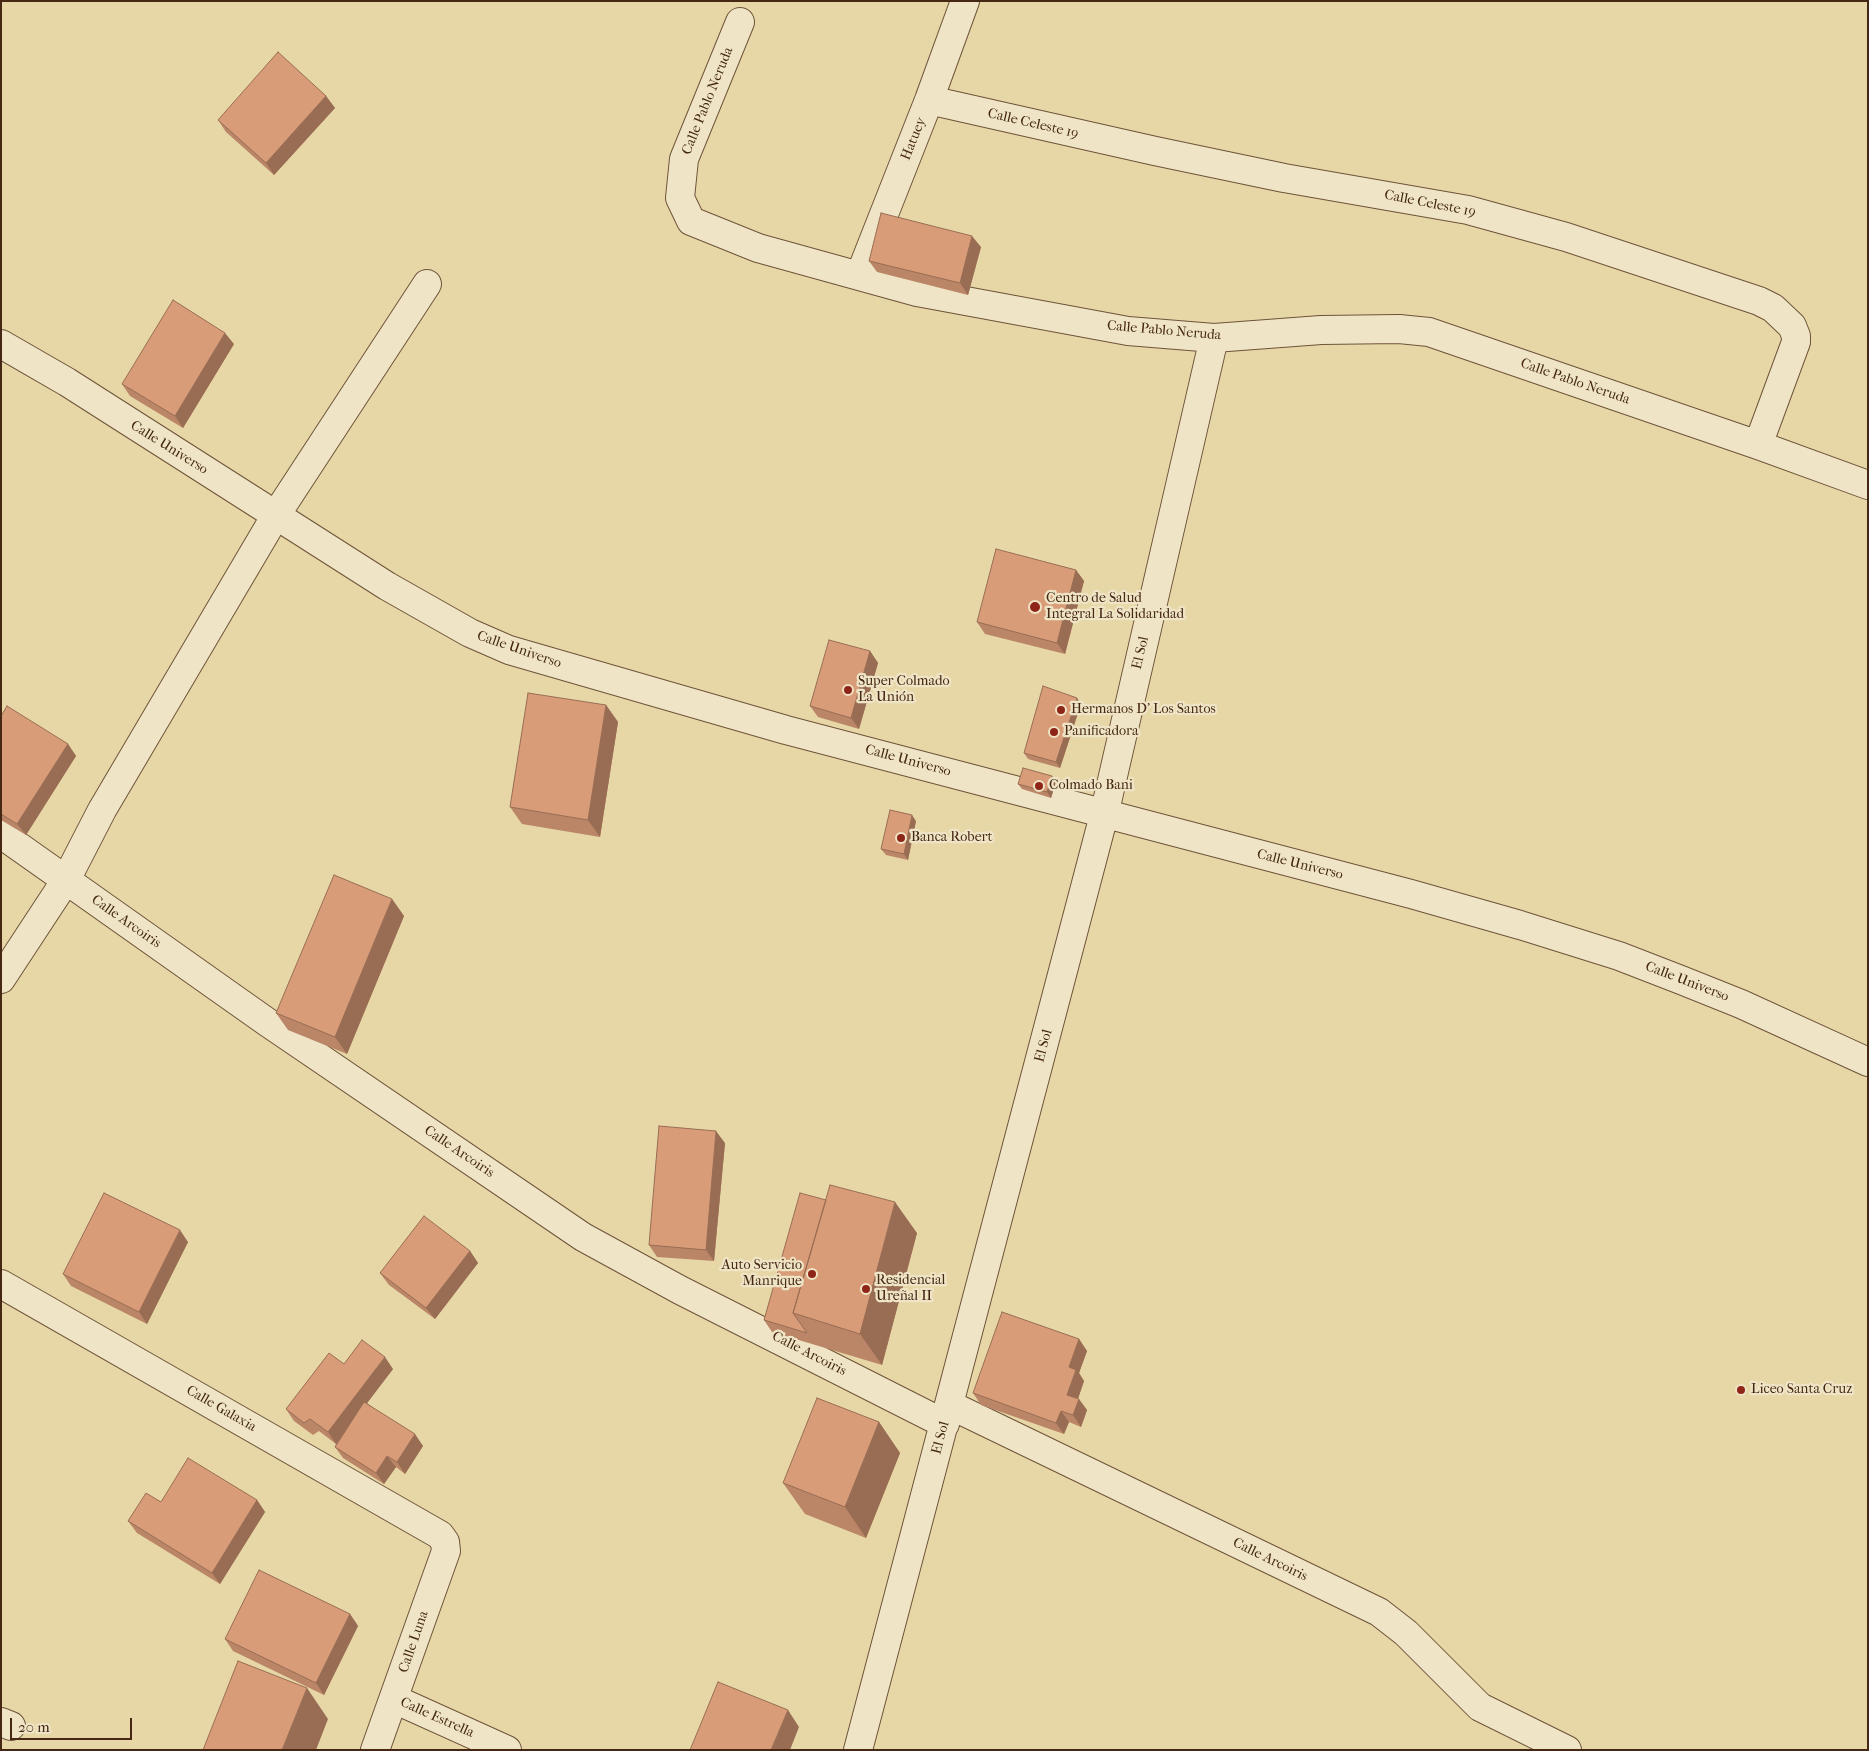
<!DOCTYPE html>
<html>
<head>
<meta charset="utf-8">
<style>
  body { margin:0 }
  #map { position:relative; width:1869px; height:1751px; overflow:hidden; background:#e7d7a7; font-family:"IM FELL French Canon",serif }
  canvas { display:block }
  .frame { position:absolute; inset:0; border:2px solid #452714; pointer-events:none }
  .scale { position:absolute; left:10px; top:1718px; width:122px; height:22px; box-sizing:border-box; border:2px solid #452714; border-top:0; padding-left:6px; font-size:15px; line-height:18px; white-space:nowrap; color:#452714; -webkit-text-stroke:4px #efe5c6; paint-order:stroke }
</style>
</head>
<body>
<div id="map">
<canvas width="1869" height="1751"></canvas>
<div class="frame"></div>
<div class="scale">20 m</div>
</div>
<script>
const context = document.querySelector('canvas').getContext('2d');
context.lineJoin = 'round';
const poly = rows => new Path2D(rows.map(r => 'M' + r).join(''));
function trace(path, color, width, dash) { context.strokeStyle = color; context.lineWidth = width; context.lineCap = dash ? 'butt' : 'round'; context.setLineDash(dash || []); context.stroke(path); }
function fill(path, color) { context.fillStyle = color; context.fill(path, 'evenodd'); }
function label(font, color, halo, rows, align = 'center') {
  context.font = font + ' "IM FELL French Canon",serif'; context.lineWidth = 4.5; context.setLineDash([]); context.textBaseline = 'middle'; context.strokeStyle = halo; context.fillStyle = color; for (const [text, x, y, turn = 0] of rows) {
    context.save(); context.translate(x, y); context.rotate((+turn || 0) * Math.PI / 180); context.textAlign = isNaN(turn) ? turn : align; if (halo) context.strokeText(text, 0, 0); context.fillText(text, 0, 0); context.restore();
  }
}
const minor = poly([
  [740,22,684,159,680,198,691,221,758,248,917,292,1128,331,1214,338,1321,330,1399,329,1429,332,1758,445,1868,485],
  [929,100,1155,151,1284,178,1468,210,1566,237,1759,301,1773,308,1792,326,1796,336,1796,342,1758,445],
  [860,275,929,100,965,1],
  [1,344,67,382,387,586,470,633,509,650,786,730,1411,894,1520,925,1619,956,1681,980,1741,1004,1868,1062],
  [1,834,267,1022,583,1237,680,1290,945,1424],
  [1,979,66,880,102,810,276,515,427,284],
  [1,1284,440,1535,445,1542,446,1551,375,1750],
  [950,1405,1379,1612,1406,1633,1480,1707,1567,1750],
  [394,1699,507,1750],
  [1,1722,11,1726],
  [858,1750,1104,815,1214,338]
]);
trace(minor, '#6e5339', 30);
trace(minor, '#efe5c6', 28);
fill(poly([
  [326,96,335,108,274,175,226,132,218,120],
  [981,247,968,295,877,272,869,261],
  [234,344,183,428,130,396,122,384],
  [1076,570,1084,581,1065,654,985,634,977,622],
  [870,651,878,663,859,729,818,717,810,706],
  [1081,704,1060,768,1028,759,1024,753],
  [606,705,618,722,600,837,522,824,510,807],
  [1,716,68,744,76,756,26,835,1,820],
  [1056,782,1051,798,1022,789,1018,784],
  [916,821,908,860,886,855,881,849],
  [392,899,404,916,347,1054,288,1030,276,1013],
  [725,1143,714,1261,657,1257,649,1245],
  [917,1233,882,1365,772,1332,764,1320],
  [188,1242,147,1324,71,1286,63,1274],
  [470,1251,478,1263,435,1319,389,1285,380,1273],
  [1079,1339,1087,1351,1079,1373,1084,1381,1078,1399,1087,1410,1081,1427,1069,1422,1064,1434,981,1405,973,1393],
  [344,1364,393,1369,367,1403,423,1446,405,1474,396,1467,384,1484,343,1458,335,1447,336,1444,319,1431,313,1435,294,1421,286,1409],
  [879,1422,900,1453,866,1538,805,1514,783,1483],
  [257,1500,265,1512,220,1584,137,1533,128,1521,161,1502],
  [350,1614,358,1626,324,1695,233,1651,225,1639]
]), '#bb8667');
fill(poly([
  [326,96,335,108,274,175,266,163],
  [972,236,981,247,968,295,960,283],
  [225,333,234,344,183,428,175,416],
  [1076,570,1084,581,1065,654,1057,643],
  [870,651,878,663,859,729,851,718],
  [1077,698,1081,704,1060,768,1056,762],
  [606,705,618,722,600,837,588,820],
  [68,744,76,756,26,835,17,824],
  [1052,776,1056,782,1051,798,1047,792],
  [912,815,916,821,908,860,904,854],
  [392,899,404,916,347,1054,335,1037],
  [716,1131,725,1143,714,1261,706,1250],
  [895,1202,917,1233,882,1365,860,1334],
  [180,1230,188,1242,147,1324,139,1312],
  [470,1251,478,1263,435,1319,426,1308],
  [1079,1339,1087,1351,1079,1373,1084,1381,1075,1407,1067,1395,1069,1367],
  [385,1357,393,1369,336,1444,328,1432],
  [1079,1399,1087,1410,1081,1427,1073,1415],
  [1061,1411,1069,1422,1064,1434,1056,1423],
  [879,1422,900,1453,866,1538,845,1507],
  [415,1434,423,1446,405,1474,397,1462],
  [387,1456,396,1467,384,1484,376,1473],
  [257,1500,265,1512,220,1584,212,1573],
  [350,1614,358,1626,324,1695,316,1683],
  [307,1688,328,1719,316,1750,282,1750],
  [788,1710,799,1727,790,1750,771,1750]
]), '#986d54');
const building = poly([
  [278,52,326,96,266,163,218,120,278,52],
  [881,213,972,236,960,283,869,261,881,213],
  [173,300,225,333,175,416,122,384,173,300],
  [996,549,1076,570,1057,643,977,622,996,549],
  [829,640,870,651,851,718,810,706,829,640],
  [1043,686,1077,698,1056,762,1024,753,1043,686],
  [528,693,606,705,588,820,510,807,528,693],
  [7,706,68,744,17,824,1,814,1,716,7,706],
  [1023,768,1052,776,1047,792,1018,784,1023,768],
  [890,810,912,815,904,854,881,849,890,810],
  [334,875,392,899,335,1037,276,1013,334,875],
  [659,1126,716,1131,706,1250,649,1245,659,1126],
  [830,1185,895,1202,860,1334,793,1313,830,1185],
  [104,1193,180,1230,139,1312,63,1274,104,1193],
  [800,1193,826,1200,793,1313,807,1333,764,1320,800,1193],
  [424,1216,470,1251,426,1308,380,1273,424,1216],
  [1002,1312,1079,1339,1069,1367,1076,1370,1067,1395,1079,1399,1073,1415,1061,1411,1056,1423,973,1393,1002,1312],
  [362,1340,385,1357,328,1432,310,1419,304,1423,286,1409,329,1353,344,1364,362,1340],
  [817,1398,879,1422,845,1507,783,1483,817,1398],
  [364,1402,415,1434,397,1462,387,1456,376,1473,335,1447,364,1402],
  [188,1458,257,1500,212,1573,128,1521,146,1493,161,1502,188,1458],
  [259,1570,350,1614,316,1683,225,1639,259,1570],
  [238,1661,307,1688,282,1750,203,1750,238,1661],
  [718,1682,788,1710,771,1750,690,1750,718,1682]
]);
fill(building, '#d99c78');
trace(building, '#986d54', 1);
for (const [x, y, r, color] of [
  [1035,607,6,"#8f2418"],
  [848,690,5,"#8f2418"],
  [1061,710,5,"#8f2418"],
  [1054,732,5,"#8f2418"],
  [1039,786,5,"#8f2418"],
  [901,838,5,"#8f2418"],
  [812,1274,5,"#8f2418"],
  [866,1289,5,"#8f2418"],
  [1741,1390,5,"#8f2418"]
]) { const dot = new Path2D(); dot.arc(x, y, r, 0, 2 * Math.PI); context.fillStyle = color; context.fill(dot); trace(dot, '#efe5c6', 2); }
label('14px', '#452714', '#efe5c6', [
  ["Calle Pablo Neruda",708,101,-68],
  ["Calle Celeste 19",1033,124,13],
  ["Hatuey",914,139,-68],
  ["Calle Celeste 19",1430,204,11],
  ["Calle Pablo Neruda",1164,331,5],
  ["Calle Pablo Neruda",1575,382,19],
  ["Calle Universo",169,448,32],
  ["Calle Universo",519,650,19],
  ["El Sol",1141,653,-77],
  ["Calle Universo",908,761,15],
  ["Calle Universo",1300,865,14],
  ["Calle Arcoiris",126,922,35],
  ["Calle Universo",1687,982,21],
  ["El Sol",1044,1046,-75],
  ["Calle Arcoiris",459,1152,34],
  ["Calle Arcoiris",809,1354,27],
  ["Calle Galaxia",221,1409,30],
  ["El Sol",941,1438,-75],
  ["Calle Arcoiris",1270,1560,26],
  ["Calle Luna",414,1642,-71],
  ["Calle Estrella",437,1718,24]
]);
label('14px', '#452714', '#efe5c6', [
  ["Centro de Salud",1046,599],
  ["Integral La Solidaridad",1046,615],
  ["Super Colmado",858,682],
  ["La Unión",858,698],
  ["Hermanos D' Los Santos",1071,710],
  ["Panificadora",1064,732],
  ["Colmado Bani",1049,786],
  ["Banca Robert",911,838],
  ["Auto Servicio",802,1266,"right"],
  ["Manrique",802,1282,"right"],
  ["Residencial",876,1281],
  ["Ureñal II",876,1297],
  ["Liceo Santa Cruz",1751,1390]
], 'left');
</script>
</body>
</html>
